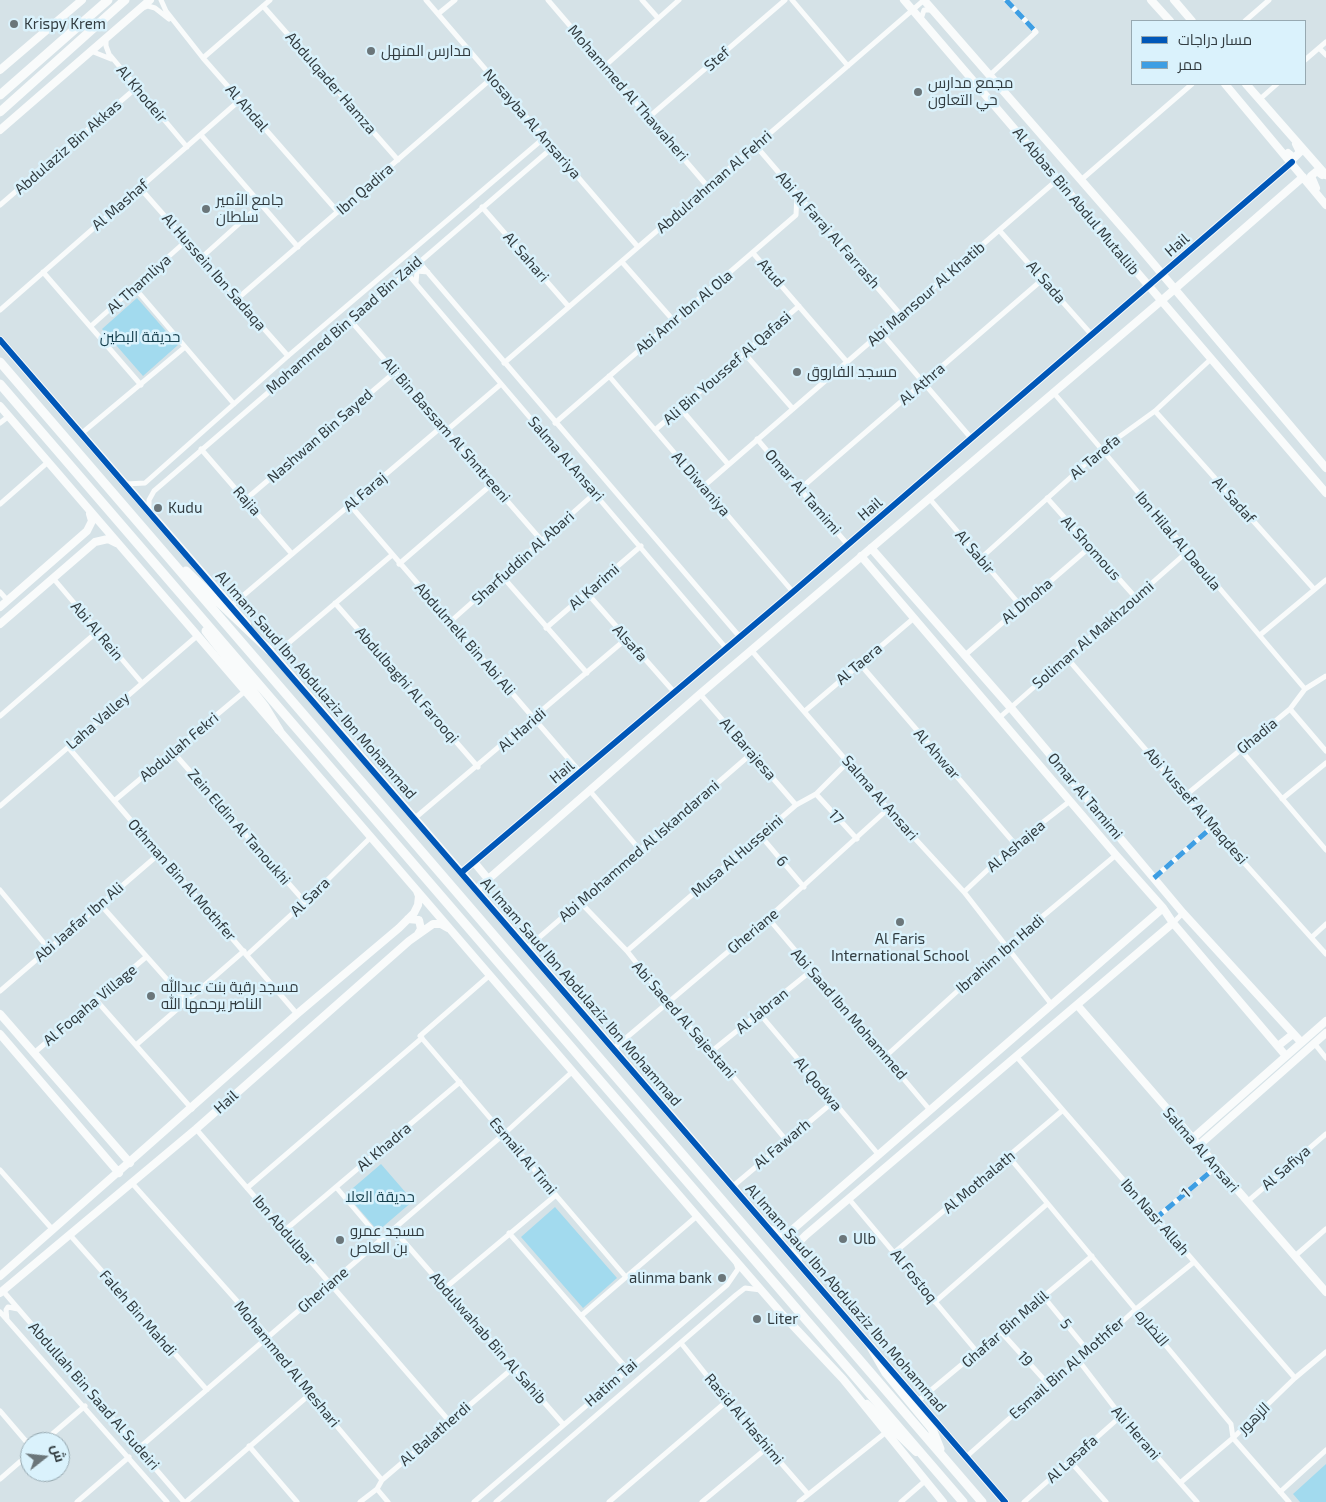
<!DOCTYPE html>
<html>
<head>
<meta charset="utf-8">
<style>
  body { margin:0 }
  #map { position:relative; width:1326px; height:1502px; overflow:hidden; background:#d5e2e7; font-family:"Exo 2",Cairo,sans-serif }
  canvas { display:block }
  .legend { position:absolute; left:1131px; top:20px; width:175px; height:65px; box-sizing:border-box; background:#daf2fc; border:1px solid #97a9b1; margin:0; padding:6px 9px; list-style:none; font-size:15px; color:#323c40 }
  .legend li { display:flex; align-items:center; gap:10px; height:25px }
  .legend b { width:25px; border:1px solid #97a9b1 }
  .north { position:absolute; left:20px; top:1432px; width:50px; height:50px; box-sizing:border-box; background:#daf2fc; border:1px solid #97a9b1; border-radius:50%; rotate:74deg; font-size:14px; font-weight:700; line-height:20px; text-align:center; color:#323c40 }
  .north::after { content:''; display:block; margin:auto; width:18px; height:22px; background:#6b767a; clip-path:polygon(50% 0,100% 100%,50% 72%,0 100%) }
</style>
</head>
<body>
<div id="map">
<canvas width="1326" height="1502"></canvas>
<ul class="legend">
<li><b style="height:6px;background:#0057b8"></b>مسار دراجات</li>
<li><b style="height:6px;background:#3e9ee3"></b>ممر</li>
</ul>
<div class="north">ش</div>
</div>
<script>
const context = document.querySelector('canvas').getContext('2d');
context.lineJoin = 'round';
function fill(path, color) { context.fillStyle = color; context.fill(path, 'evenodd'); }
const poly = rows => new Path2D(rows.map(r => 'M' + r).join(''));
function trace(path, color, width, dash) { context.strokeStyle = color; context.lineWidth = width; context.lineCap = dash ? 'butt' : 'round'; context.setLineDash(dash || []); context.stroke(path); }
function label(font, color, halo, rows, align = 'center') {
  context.font = font + ' "Exo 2",Cairo,sans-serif'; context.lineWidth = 5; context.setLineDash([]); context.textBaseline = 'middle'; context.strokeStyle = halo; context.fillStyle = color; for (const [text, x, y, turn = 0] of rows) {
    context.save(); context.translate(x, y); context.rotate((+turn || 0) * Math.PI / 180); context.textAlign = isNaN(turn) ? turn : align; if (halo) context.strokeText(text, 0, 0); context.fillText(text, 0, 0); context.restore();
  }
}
fill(poly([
  [137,298,178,345,143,376,102,329],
  [381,1164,413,1201,378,1231,346,1194],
  [555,1207,617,1278,583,1308,521,1237],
  [1326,1464,1326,1502,1300,1502,1293,1494]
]), '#a2daee');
trace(poly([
  [161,0,166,11,203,58,338,212],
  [426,0,638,247],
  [548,0,708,187],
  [642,0,658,18],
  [792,0,848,66],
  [263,6,398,160],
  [143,8,148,6,155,8,169,19],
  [438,14,455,0],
  [921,19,924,10,932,10],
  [1245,21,1269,0],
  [106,37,106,46,109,54,187,147],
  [1319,48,1326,55],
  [91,51,111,59],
  [203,58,270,0],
  [1305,60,1326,42],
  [605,66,679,0],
  [990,75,1036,32,1006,0],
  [1260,99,1277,84],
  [649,117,785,0],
  [201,135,298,247],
  [756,146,900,314],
  [1081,180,1192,84],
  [140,188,288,356],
  [0,205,136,88],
  [482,207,569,307],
  [999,230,1091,334],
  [753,253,847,362],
  [201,258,261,204],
  [418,261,739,636],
  [622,262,673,320],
  [43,272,141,385],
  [406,272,726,648],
  [416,283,417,271,428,272],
  [134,287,234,404],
  [237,299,492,78],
  [0,310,240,100],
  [350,320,542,541],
  [91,326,186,241],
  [881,333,971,438],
  [744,353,793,409],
  [504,363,924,0],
  [609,376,793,592],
  [1053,392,1305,689],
  [680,408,728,464],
  [1155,411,1314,589],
  [0,423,9,416],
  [555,423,796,215,797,194],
  [655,430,799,306],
  [82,433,185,347],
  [757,439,848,545],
  [201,449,292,554],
  [126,484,145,483,288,356,544,138],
  [704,486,1057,180],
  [800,489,1043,279],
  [929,498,1020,605],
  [1047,498,1136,598],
  [245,500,395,372],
  [0,504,48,462],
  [350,505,580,772],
  [149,510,149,500,154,491,552,148],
  [981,558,1101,450,1155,411,1211,359],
  [399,564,492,484],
  [502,576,587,673],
  [53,578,142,683],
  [0,592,8,601],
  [587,593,674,692],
  [335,603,478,767],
  [231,606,439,429,446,431,501,384],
  [450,622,595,493],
  [546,628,641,546],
  [1260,635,1326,580],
  [285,646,392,555],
  [752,651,888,809,964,892,1052,1005],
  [964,656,1090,547],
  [1067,658,1212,827,1326,954],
  [860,664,1015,844],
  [700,694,796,805],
  [1290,709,1326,751],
  [805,711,914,618],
  [0,716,98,631],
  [999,718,1187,552],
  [68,747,297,1014],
  [1240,749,1326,850],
  [173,752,305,902],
  [590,791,640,850],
  [816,794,857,839],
  [1186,795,1290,709,1305,689,1326,676],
  [1282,799,1326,763],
  [114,801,244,692],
  [0,806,197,636],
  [415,818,626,639],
  [760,835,804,887],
  [1154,878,1212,827],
  [0,890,48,948],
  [964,892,1015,844,1070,801],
  [580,902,627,951,668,1003,712,1051,786,1140],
  [100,904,186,1001],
  [768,918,929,1109],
  [1173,923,1183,913],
  [1312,937,1326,924],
  [527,948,751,754],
  [627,951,796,805,816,794,848,762],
  [247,955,305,902,371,837],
  [490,975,420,1036,625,1276],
  [0,991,159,854],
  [96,1000,192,1109],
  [759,1013,878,1154],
  [1314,1043,1326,1058],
  [136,1045,244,951],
  [613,1049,768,918,888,809],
  [712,1051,811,971],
  [34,1053,146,957],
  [886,1056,1006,947,1116,855],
  [1016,1056,1295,1378],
  [196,1129,450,1422],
  [1009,1157,1231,1424,1233,1438,1289,1502],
  [0,1170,53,1230],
  [131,1182,269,1337,271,1348,382,1480],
  [336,1187,381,1240],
  [732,1187,833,1102],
  [247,1188,422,1038],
  [849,1199,978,1353],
  [1247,1202,1326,1134],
  [1155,1219,1216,1167],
  [393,1229,563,1424],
  [284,1231,460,1082],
  [509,1233,627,1369],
  [70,1235,207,1390],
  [895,1252,1063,1110],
  [1295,1256,1326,1229],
  [444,1289,556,1195],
  [3,1291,184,1502],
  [1043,1296,1088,1351],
  [935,1302,1047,1204],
  [0,1312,167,1502],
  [582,1315,697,1216],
  [7,1320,6,1310,8,1307,18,1309],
  [1002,1333,1048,1384],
  [681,1343,727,1401,808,1494],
  [1079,1361,1121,1416,1197,1502],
  [918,1401,1092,1256],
  [0,1411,30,1446],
  [43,1442,85,1406],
  [249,1446,297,1502],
  [139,1448,504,1134,573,1071],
  [966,1457,1048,1384,1079,1361,1136,1309,1194,1262],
  [1070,1461,1106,1502],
  [0,1479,30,1453],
  [1180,1483,1233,1438,1295,1378,1326,1352],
  [377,1489,388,1502],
  [1280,1492,1326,1450],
  [77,1502,129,1457],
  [186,1502,309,1395],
  [360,1502,377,1489,382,1480,513,1368],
  [474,1502,727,1285,738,1269,736,1263],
  [496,1502,736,1295,745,1288,761,1290],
  [609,1502,727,1401],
  [702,1502,768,1447],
  [799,1502,885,1433],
  [901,1502,925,1481],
  [1024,1502,1121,1416]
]), '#f9fbfb', 5);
trace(poly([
  [904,0,1326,493],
  [924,0,1135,242,1326,468],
  [1151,0,1170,21],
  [1174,0,1192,21],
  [0,70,82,0],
  [1225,84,1326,205],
  [1246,84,1326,175],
  [0,130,150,0],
  [1288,153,1294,158,1300,152,1296,144],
  [1316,188,1311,176,1317,171,1322,175],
  [0,340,247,624],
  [0,406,697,1216,782,1314,843,1379,943,1502],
  [871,548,1011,708,1183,913,1301,1042],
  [861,556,1116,855,1163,908,1173,923,1286,1056],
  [0,607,87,531,92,521,90,514],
  [0,624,95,542,108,539,116,543],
  [266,646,1005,1502],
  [474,862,488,879],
  [462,872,793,592,1292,162],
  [477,889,700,694,1161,301,1303,177],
  [408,919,419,920,421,929,418,934],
  [1078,1006,1326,1292],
  [0,1014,130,1163],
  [0,1034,119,1173],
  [1278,1046,1293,1034],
  [1192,1139,1326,1021],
  [1198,1146,1326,1033],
  [770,1229,780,1234,792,1230,1163,908],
  [798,1260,795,1252,796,1245,806,1235,1173,923],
  [0,1276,297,1014,399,928,414,913,418,905,419,896,417,891],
  [0,1293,196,1129,409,941,433,924,441,924,448,928],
  [867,1404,916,1452]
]), '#f9fbfb', 8);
trace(poly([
  [0,95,108,0],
  [0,112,125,0],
  [0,362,982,1502],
  [0,384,963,1502],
  [186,571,269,650],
  [206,631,265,707,279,730],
  [871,1347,886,1373,932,1429,940,1449]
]), '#f9fbfb', 9);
trace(poly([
  [1006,0,1036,32],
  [1154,878,1212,827],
  [1155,1219,1216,1167]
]), '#3e9ee3', 5, [10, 5]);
trace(poly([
  [0,340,1005,1502],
  [462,872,793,592,1292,162]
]), '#0057b8', 6);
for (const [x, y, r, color] of [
  [14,24,5,"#6b767a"],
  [371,51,5,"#6b767a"],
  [918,92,5,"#6b767a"],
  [206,209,5,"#6b767a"],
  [797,372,5,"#6b767a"],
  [158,508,5,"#6b767a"],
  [900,922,5,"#6b767a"],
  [151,996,5,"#6b767a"],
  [843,1239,5,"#6b767a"],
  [340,1240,5,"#6b767a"],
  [722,1278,5,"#6b767a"],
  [757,1319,5,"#6b767a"]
]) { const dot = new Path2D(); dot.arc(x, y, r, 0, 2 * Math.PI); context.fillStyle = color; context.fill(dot); trace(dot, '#daf2fc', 2); }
label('15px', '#323c40', '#daf2fc', [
  ["Krispy Krem",24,24],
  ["مدارس المنهل",381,51],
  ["مجمع مدارس",928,83],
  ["حي التعاون",928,100],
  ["جامع الأمير",216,200],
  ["سلطان",216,217],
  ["مسجد الفاروق",807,372],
  ["Kudu",168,508],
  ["Al Faris",900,939,"center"],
  ["International School",900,956,"center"],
  ["مسجد رقية بنت عبدالله",161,987],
  ["الناصر يرحمها الله",161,1004],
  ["مسجد عمرو",350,1231],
  ["بن العاص",350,1248],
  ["Ulb",853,1239],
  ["alinma bank",712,1278,"right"],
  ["Liter",767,1319]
], 'left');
label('15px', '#323c40', '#daf2fc', [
  ["Stef",717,59,-41],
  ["Abdulqader Hamza",331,83,49],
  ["Mohammed Al Thawaheri",628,93,49],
  ["Al Khodeir",142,94,50],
  ["Al Ahdal",247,108,49],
  ["Nosayba Al Ansariya",532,124,49],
  ["Abdulaziz Bin Akkas",68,147,-41],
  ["Abdulrahman Al Fehri",714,182,-41],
  ["Ibn Qadira",365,189,-41],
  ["Al Abbas Bin Abdul Mutallib",1076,201,50],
  ["Al Mashaf",120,205,-41],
  ["Abi Al Faraj Al Farrash",828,230,49],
  ["Hail",1177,245,-41],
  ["Al Sahari",526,257,49],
  ["Al Hussein Ibn Sadaqa",214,272,49],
  ["Atud",771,273,49],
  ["Al Sada",1046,282,49],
  ["Al Thamliya",139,284,-42],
  ["Abi Mansour Al Khatib",926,294,-41],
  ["Abi Amr Ibn Al Ola",684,312,-40],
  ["Mohammed Bin Saad Bin Zaid",344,325,-41],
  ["Ali Bin Youssef Al Qafasi",727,368,-41],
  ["Al Athra",922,384,-41],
  ["Ali Bin Bassam Al Shntreeni",446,430,49],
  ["Nashwan Bin Sayed",320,436,-41],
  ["Al Tarefa",1095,457,-40],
  ["Salma Al Ansari",566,459,49],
  ["Al Diwaniya",701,484,49],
  ["Al Faraj",365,492,-40],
  ["Omar Al Tamimi",803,492,49],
  ["Al Sadaf",1234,500,48],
  ["Rajia",247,501,49],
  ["Hail",870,509,-41],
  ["Ibn Hilal Al Daoula",1178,541,50],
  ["Al Shomous",1091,548,48],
  ["Al Sabir",975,552,50],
  ["Sharfuddin Al Abari",523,558,-42],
  ["Al Karimi",594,587,-41],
  ["Al Dhoha",1027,601,-40],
  ["Abi Al Rein",97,631,50],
  ["Soliman Al Makhzoumi",1093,635,-41],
  ["Abdulmelk Bin Abi Ali",465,639,49],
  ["Alsafa",630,643,48],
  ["Al Taera",859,664,-40],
  ["Al Imam Saud Ibn Abdulaziz Ibn Mohammad",316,685,49],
  ["Abdulbaghi Al Farooqi",407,685,49],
  ["Laha Valley",98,721,-41],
  ["Al Haridi",522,730,-41],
  ["Ghadia",1257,736,-39],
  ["Abdullah Fekri",179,747,-40],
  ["Al Barajesa",748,749,49],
  ["Al Ahwar",937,754,49],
  ["Hail",562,772,-40],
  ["Omar Al Tamimi",1085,796,50],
  ["Salma Al Ansari",880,798,49],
  ["Abi Yussef Al Maqdesi",1196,806,49],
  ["17",836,817,48],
  ["Zein Eldin Al Tanoukhi",239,827,49],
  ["Al Ashajea",1016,846,-40],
  ["Abi Mohammed Al Iskandarani",639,851,-41],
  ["Musa Al Husseini",737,856,-41],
  ["6",782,861,50],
  ["Othman Bin Al Mothfer",182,880,49],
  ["Al Sara",310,897,-44],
  ["Abi Jaafar Ibn Ali",79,922,-41],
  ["Gheriane",753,931,-40],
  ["Ibrahim Ibn Hadi",1000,954,-41],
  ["Al Imam Saud Ibn Abdulaziz Ibn Mohammad",581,992,49],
  ["Al Foqaha Village",90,1005,-40],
  ["Al Jabran",762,1011,-39],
  ["Abi Saad Ibn Mohammed",849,1014,49],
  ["Abi Saeed Al Sajestani",684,1020,49],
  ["Al Qodwa",818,1084,50],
  ["Hail",226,1102,-42],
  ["Al Fawarh",782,1144,-40],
  ["Al Khadra",384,1147,-40],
  ["Salma Al Ansari",1201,1150,49],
  ["Esmail Al Timi",523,1156,50],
  ["Al Safiya",1286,1168,-41],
  ["Al Mothalath",979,1182,-40],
  ["1",1186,1193,-40],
  ["Ibn Nasr Allah",1155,1217,49],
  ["Ibn Abdulbar",284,1230,49],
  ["Al Fostoq",914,1276,51],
  ["Gheriane",323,1290,-41],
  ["Al Imam Saud Ibn Abdulaziz Ibn Mohammad",846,1298,49],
  ["Faleh Bin Mahdi",138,1313,49],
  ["5",1066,1324,50],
  ["النضاره",1152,1328,50],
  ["Ghafar Bin Malil",1005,1329,-41],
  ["Abdulwahab Bin Al Sahib",488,1338,49],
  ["19",1025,1359,48],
  ["Mohammed Al Meshari",287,1364,51],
  ["Esmail Bin Al Mothfer",1067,1368,-41],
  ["Hatim Tai",611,1383,-41],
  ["Abdullah Bin Saad Al Sudeiri",94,1396,49],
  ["الزهور",1254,1418,-44],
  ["Rasid Al Hashimi",744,1419,50],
  ["Ali Herani",1136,1433,49],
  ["Al Balatherdi",435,1434,-41],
  ["Al Lasafa",1072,1459,-42]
]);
label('15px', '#153e4c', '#daf2fc', [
  ["حديقة البطين",140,337],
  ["حديقة العلا",380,1197]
]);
</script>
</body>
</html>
